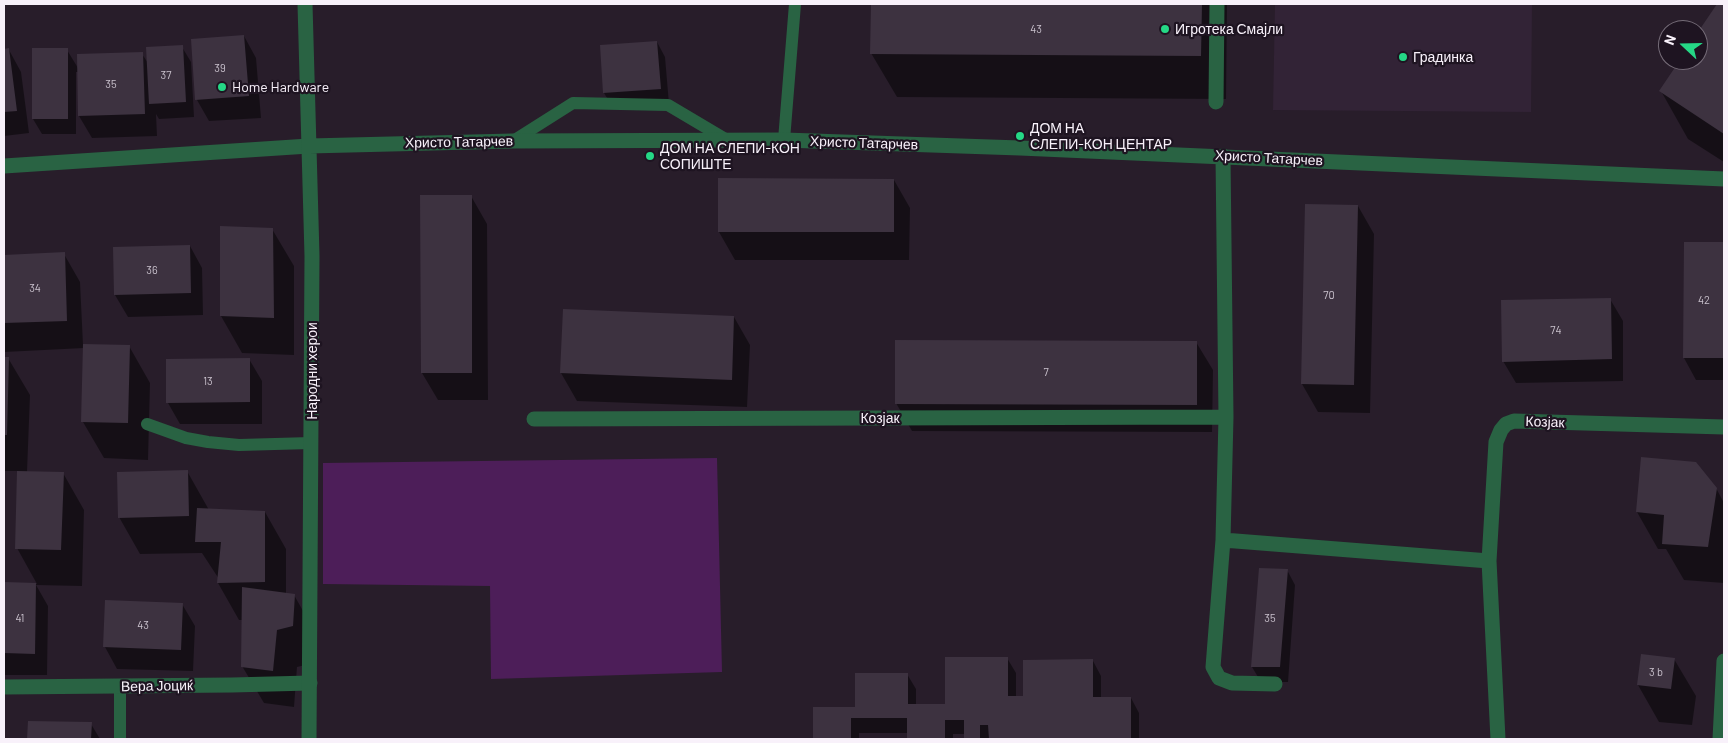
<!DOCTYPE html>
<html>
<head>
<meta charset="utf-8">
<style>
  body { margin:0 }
  #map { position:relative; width:1728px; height:743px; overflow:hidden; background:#281d2a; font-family:Barlow,sans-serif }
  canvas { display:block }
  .frame { position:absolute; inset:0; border:5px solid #f8f1fa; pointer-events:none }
  .north { position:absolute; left:1658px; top:20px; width:50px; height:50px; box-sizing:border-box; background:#1e1421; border:1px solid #756c78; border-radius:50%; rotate:291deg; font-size:14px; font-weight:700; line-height:20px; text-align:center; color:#f8f1fa }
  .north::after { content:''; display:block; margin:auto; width:18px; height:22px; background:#25d886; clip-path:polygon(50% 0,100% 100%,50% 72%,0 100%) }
</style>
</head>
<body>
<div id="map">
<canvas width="1728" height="743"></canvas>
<div class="frame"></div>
<div class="north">N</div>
</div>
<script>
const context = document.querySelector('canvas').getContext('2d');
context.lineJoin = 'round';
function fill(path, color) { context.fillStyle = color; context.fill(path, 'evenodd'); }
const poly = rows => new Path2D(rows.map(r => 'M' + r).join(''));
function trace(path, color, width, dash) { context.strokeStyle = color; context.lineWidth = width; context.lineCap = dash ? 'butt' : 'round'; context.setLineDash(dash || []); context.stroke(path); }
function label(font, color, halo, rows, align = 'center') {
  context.font = font + ' Barlow,sans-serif'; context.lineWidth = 4.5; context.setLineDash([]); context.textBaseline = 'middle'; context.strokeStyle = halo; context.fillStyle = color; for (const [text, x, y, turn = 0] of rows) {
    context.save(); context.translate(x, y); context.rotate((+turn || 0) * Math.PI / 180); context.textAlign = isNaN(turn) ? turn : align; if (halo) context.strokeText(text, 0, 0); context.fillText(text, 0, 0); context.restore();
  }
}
fill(poly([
  [1275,4,1532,4,1531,112,1273,110]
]), '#322336');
fill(poly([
  [717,458,722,672,491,679,490,586,323,584,323,463]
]), '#4d1e59');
fill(poly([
  [872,4,1227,4,1226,99,897,97,871,53],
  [1718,4,1724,5,1724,162,1688,139,1661,91,1681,60,1698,60,1698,35],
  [244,36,256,58,261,118,209,121,197,100],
  [657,42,665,57,669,104,613,108,604,93],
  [182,47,191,62,194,117,159,119,156,114,157,136,92,138,79,116,78,72,76,72,76,134,42,134,33,119,67,50,78,68,142,54,148,63],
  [4,50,9,50,21,72,29,133,4,136],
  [894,180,910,208,909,260,735,260,719,232],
  [471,196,487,224,488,400,438,400,422,373],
  [1306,205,1358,206,1374,234,1370,413,1318,412,1302,384],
  [221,228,272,229,294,266,294,355,242,353,221,316],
  [1685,243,1724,244,1724,380,1696,380,1684,358],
  [190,246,202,268,203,315,128,317,115,295,114,248],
  [64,254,80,282,83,345,129,346,150,383,148,460,104,458,83,422,84,348,4,352,4,256],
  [1610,299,1623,321,1623,381,1516,383,1503,361],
  [734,317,750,345,747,407,577,401,561,373],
  [1196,342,1213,370,1212,432,912,431,896,403],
  [4,358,8,358,30,395,27,472,63,473,84,510,82,586,36,585,48,606,47,675,4,675,4,583,37,584,17,548,18,471,4,471],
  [249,359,262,381,262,424,180,424,168,403],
  [187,471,209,510,265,512,286,549,286,594,294,595,315,632,314,663,297,667,294,707,264,703,242,666,243,620,239,620,218,583,219,579,202,553,140,554,119,517],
  [1716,488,1724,503,1724,583,1684,580,1666,549,1658,549,1637,512],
  [1287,570,1295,585,1288,682,1261,682,1252,667],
  [182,604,195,626,193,671,117,669,105,647],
  [1007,658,1016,673,1016,697,1024,697,1093,661,1101,676,1101,698,1131,698,1139,713,1139,739,965,739,965,734,953,734,953,739,908,739,908,733,859,733,859,739,814,739,815,708,856,708,907,674,916,689,916,706,946,706],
  [1674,659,1696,696,1692,725,1659,722,1638,685],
  [29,722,91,724,100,739,28,739]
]), '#0007');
fill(poly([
  [871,4,1202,4,1201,56,870,54],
  [1717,4,1724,4,1724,134,1659,91,1680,60,1698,60,1698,32],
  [244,35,249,96,195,100,191,39],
  [657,41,661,89,603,93,600,45],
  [183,45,186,102,149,104,146,47],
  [9,48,17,111,4,112,4,49],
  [32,48,68,48,68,119,32,119],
  [143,52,145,114,78,116,77,54],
  [718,178,894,179,894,232,718,232],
  [420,195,472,195,472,373,421,373],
  [1305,204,1358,205,1354,385,1301,384],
  [220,226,273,228,274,318,220,316],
  [1684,242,1724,242,1724,358,1683,358],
  [190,245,191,293,114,295,113,247],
  [65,252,67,321,4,323,4,255],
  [1611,298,1612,359,1502,362,1501,300],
  [563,309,734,316,732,380,560,373],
  [895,340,1197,341,1197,405,895,404],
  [83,344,130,345,128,423,81,422],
  [4,357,9,357,7,435,4,435],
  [250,358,250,402,166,403,166,359],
  [1641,457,1696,462,1717,488,1708,547,1662,544,1664,515,1636,512],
  [188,470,189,516,118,518,117,472],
  [17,471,64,472,61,550,15,549],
  [197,508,265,511,265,582,217,583,221,542,195,542],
  [1259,568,1288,569,1280,667,1251,667],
  [4,582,36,583,35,654,4,653],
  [242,587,295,594,293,626,277,630,273,671,241,667],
  [105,600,183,603,181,650,103,647],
  [1641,654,1675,658,1671,689,1637,685],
  [945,657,1008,657,1008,696,1023,696,1023,660,1093,659,1093,697,1131,697,1131,739,989,739,988,725,980,725,980,739,964,739,964,720,945,720,945,739,907,739,907,718,851,718,851,739,813,739,813,707,855,707,855,673,908,673,908,704,945,704],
  [28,721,92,722,91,739,27,739]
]), '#3d3240');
trace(poly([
  [784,140,795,4],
  [513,141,573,103,668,105,727,140],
  [147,424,186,438,208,442,239,445,311,443],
  [120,739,120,686]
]), '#296343', 12);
trace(poly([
  [1216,102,1217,4],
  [1223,156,1226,417,1223,540,1213,667,1219,678,1232,683,1275,684],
  [4,166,309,146],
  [534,419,1226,417],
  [1223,540,1489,561],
  [4,687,232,685,310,683],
  [1498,739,1489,561,1496,442,1501,430,1506,424,1514,421,1724,427],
  [1720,739,1724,661]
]), '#296343', 15);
trace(poly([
  [305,4,312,256,309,739],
  [309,146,513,141,784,140,1020,148,1724,179]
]), '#296343', 15);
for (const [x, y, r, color] of [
  [1165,29,5,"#25d886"],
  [1403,57,5,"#25d886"],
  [222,87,5,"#25d886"],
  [1020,136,5,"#25d886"],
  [650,156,5,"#25d886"]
]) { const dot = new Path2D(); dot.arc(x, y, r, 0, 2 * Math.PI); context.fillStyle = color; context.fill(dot); trace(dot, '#1e1421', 2); }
label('11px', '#c9c1cc', null, [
  ["43",1036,29],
  ["39",220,68],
  ["37",166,75],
  ["35",111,84],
  ["36",152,270],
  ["34",35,288],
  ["70",1329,295],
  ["42",1704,300],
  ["74",1556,330],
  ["7",1046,372],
  ["13",208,381],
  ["41",20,618],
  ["35",1270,618],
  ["43",143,625],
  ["3 b",1656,672]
]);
label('14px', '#f8f1fa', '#1e1421', [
  ["Игротека Смајли",1175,29],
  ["Градинка",1413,57],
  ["Home Hardware",232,87],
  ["ДОМ НА",1030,128],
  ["СЛЕПИ-КОН ЦЕНТАР",1030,144],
  ["ДОМ НА СЛЕПИ-КОН",660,148],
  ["СОПИШТЕ",660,164]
], 'left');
label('14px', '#f8f1fa', '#1e1421', [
  ["Христо Татарчев",459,142,-1],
  ["Христо Татарчев",864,143,2],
  ["Христо Татарчев",1269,158,3],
  ["Народни херои",312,371,-90],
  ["Козјак",880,418],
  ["Козјак",1545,422,2],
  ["Вера Јоциќ",157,686,-1]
]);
</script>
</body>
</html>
